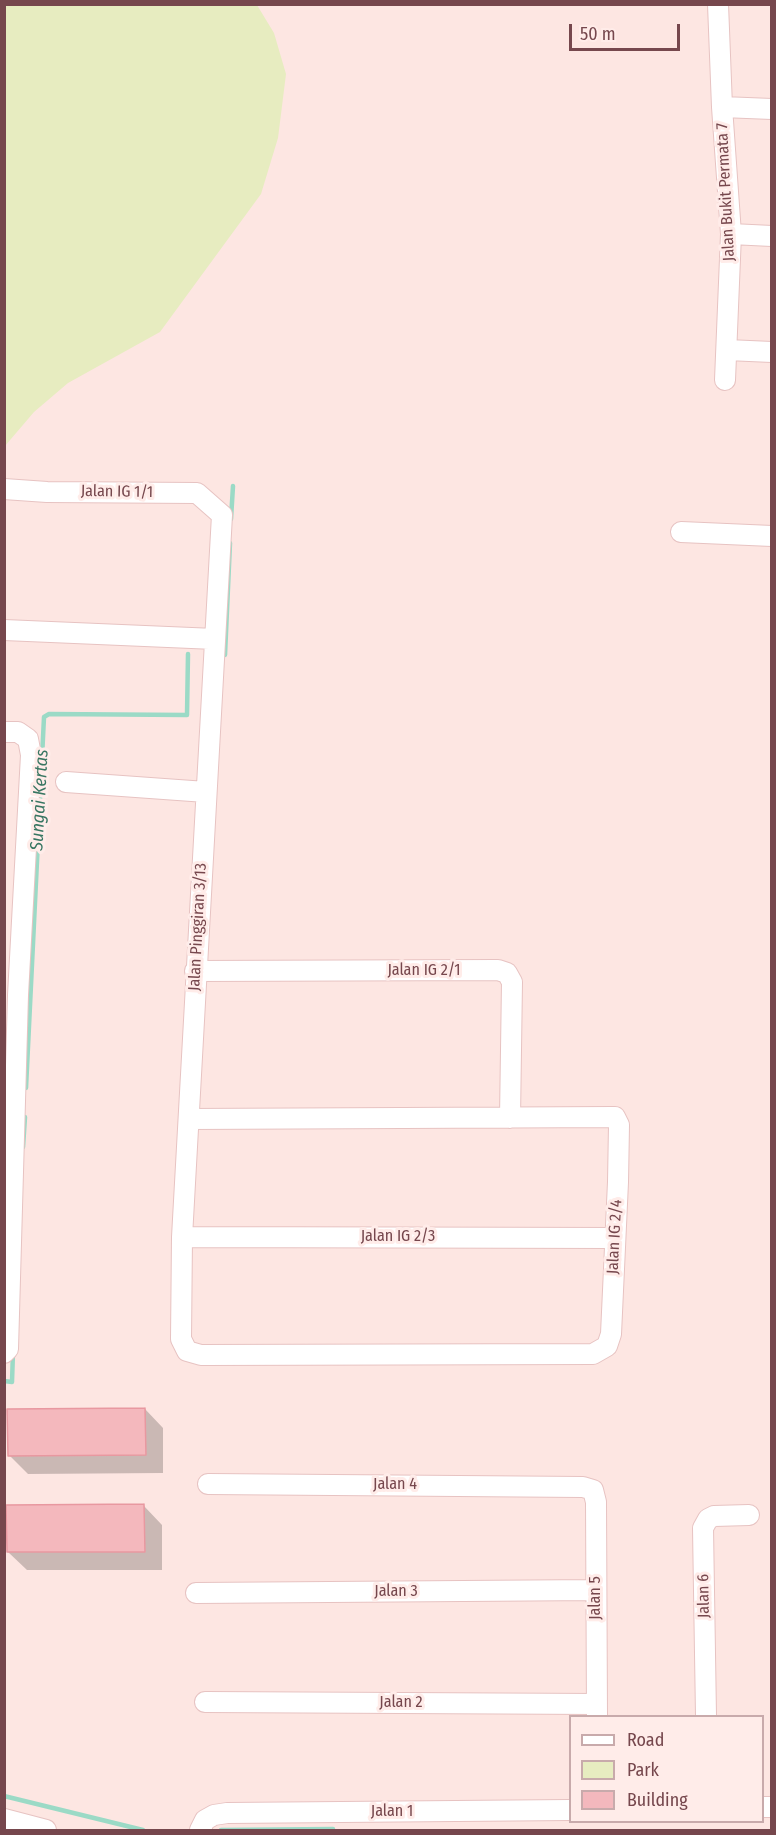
<!DOCTYPE html>
<html>
<head>
<meta charset="utf-8">
<style>
  body { margin:0 }
  #map { position:relative; width:776px; height:1835px; overflow:hidden; background:#fde6e2; font-family:"Fira Sans Condensed",sans-serif }
  canvas { display:block }
  .frame { position:absolute; inset:0; border:6px solid #76474d; pointer-events:none }
  .legend { position:absolute; left:569px; top:1715px; width:195px; height:108px; box-sizing:border-box; background:#ffece9; border:2px solid #c8aaab; margin:0; padding:8px 10px; list-style:none; font-size:18px; color:#76474d }
  .legend li { display:flex; align-items:center; gap:12px; height:30px }
  .legend b { width:30px; border:2px solid #c8aaab }
  .scale { position:absolute; left:569px; top:24px; width:111px; height:27px; box-sizing:border-box; border:3px solid #76474d; border-top:0; padding-left:8px; font-size:18px; line-height:21px; white-space:nowrap; color:#76474d; -webkit-text-stroke:4px #ffece9; paint-order:stroke }
</style>
</head>
<body>
<div id="map">
<canvas width="776" height="1835"></canvas>
<div class="frame"></div>
<ul class="legend">
<li><b style="height:8px;background:#fff"></b>Road</li>
<li><b style="height:16px;background:#e7ecc0"></b>Park</li>
<li><b style="height:16px;background:#f4b8bd"></b>Building</li>
</ul>
<div class="scale">50 m</div>
</div>
<script>
const context = document.querySelector('canvas').getContext('2d');
context.lineJoin = 'round';
function fill(path, color) { context.fillStyle = color; context.fill(path, 'evenodd'); }
const poly = rows => new Path2D(rows.map(r => 'M' + r).join(''));
function trace(path, color, width, dash) { context.strokeStyle = color; context.lineWidth = width; context.lineCap = dash ? 'butt' : 'round'; context.setLineDash(dash || []); context.stroke(path); }
function label(font, color, halo, rows, align = 'center') {
  context.font = font + ' "Fira Sans Condensed",sans-serif'; context.lineWidth = 6; context.setLineDash([]); context.textBaseline = 'middle'; context.strokeStyle = halo; context.fillStyle = color; for (const [text, x, y, turn = 0] of rows) {
    context.save(); context.translate(x, y); context.rotate((+turn || 0) * Math.PI / 180); context.textAlign = isNaN(turn) ? turn : align; if (halo) context.strokeText(text, 0, 0); context.fillText(text, 0, 0); context.restore();
  }
}
fill(poly([
  [5,4,257,5,274,33,286,74,278,138,261,194,160,332,68,383,34,412,5,446]
]), '#e7ecc0');
fill(poly([
  [145,1409,163,1428,163,1473,28,1474,9,1455],
  [144,1506,162,1525,162,1570,27,1570,8,1552]
]), '#0003');
trace(poly([
  [231,519,233,486],
  [225,655,230,543],
  [26,1088,44,717,49,714,187,715,188,654],
  [23,1147,25,1117],
  [4,1381,12,1382,13,1352],
  [4,1796,143,1830],
  [221,1830,333,1829]
]), '#9bdac6', 4.5);
const building = poly([
  [145,1408,146,1455,8,1456,7,1409,145,1408],
  [144,1504,145,1552,7,1552,6,1505,144,1504]
]);
fill(building, '#f4b8bd');
trace(building, '#e898a0', 1.5);
const minor = poly([
  [718,4,722,107,731,234,725,380],
  [722,107,772,109],
  [731,234,772,236],
  [727,350,772,352],
  [4,489,47,492,197,493,222,515,182,1237,181,1339,187,1351,201,1355,593,1354,607,1346,611,1334,618,1182,619,1125,615,1117,189,1119],
  [681,532,772,536],
  [4,630,215,639],
  [4,732,18,732,28,739,31,755,18,995,8,1349,4,1353],
  [66,782,206,792],
  [195,971,498,970,507,973,512,982,510,1118],
  [182,1237,615,1238],
  [208,1484,583,1487,593,1490,596,1502,597,1716],
  [196,1593,596,1590],
  [205,1702,597,1704],
  [706,1716,703,1528,708,1519,714,1516,749,1515],
  [762,1807,772,1807],
  [4,1819,46,1830],
  [200,1830,205,1820,214,1815,227,1813,570,1810]
]);
trace(minor, '#e7c3c2', 22);
trace(minor, '#fff', 20);
label('16px', '#76474d', '#ffece9', [
  ["Jalan Bukit Permata 7",726,192,-93],
  ["Jalan IG 1/1",117,492,1],
  ["Jalan Pinggiran 3/13",198,927,-87],
  ["Jalan IG 2/1",424,971],
  ["Jalan IG 2/3",398,1237],
  ["Jalan IG 2/4",615,1237,-87],
  ["Jalan 4",395,1485],
  ["Jalan 3",396,1592],
  ["Jalan 6",704,1596,-91],
  ["Jalan 5",596,1598,-90],
  ["Jalan 2",401,1703],
  ["Jalan 1",392,1812]
]);
label('italic 18px', '#387662', '#ffece9', [
  ["Sungai Kertas",40,800,-87]
]);
</script>
</body>
</html>
